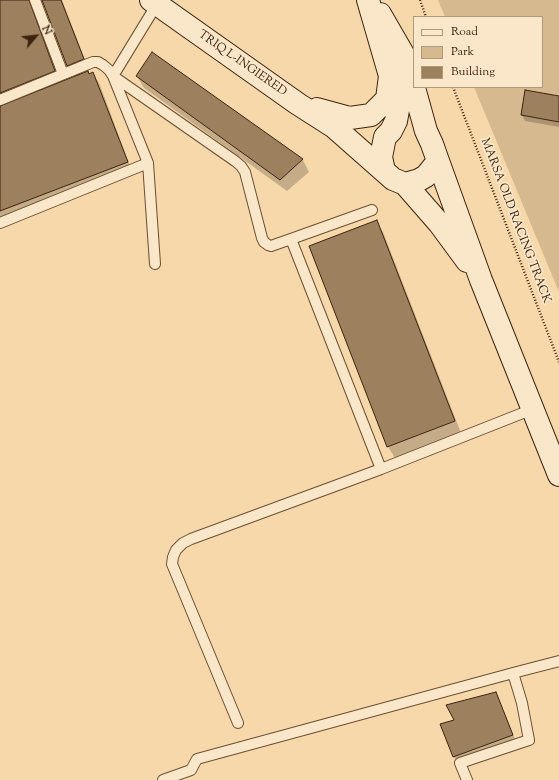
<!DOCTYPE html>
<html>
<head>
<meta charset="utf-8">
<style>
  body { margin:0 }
  #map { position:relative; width:559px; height:780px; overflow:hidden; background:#f7d8aa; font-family:"Sorts Mill Goudy",serif }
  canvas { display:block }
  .legend { position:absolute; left:413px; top:16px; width:130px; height:72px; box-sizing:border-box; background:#fae6c8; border:1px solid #ae987e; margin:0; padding:5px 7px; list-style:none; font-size:12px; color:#3c230e }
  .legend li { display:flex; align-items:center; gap:8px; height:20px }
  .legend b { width:20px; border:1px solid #ae987e }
  .north { position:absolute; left:16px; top:16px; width:40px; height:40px; -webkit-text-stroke:3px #fae6c8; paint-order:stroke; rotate:62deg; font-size:11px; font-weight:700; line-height:16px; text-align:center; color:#3c230e }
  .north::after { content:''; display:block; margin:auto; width:14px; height:18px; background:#3c230e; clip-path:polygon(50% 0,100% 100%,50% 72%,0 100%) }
</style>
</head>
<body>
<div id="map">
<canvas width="559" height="780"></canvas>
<ul class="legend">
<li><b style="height:5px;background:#fae6c8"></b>Road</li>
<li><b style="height:11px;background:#d7b98f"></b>Park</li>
<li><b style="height:11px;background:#9d815f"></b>Building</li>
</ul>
<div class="north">N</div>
</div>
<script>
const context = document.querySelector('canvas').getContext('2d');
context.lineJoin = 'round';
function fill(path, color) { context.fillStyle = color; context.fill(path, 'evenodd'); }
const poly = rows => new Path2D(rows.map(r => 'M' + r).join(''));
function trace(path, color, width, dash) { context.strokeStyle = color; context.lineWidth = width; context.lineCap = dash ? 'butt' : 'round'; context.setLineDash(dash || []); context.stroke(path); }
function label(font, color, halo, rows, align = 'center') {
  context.font = font + ' "Sorts Mill Goudy",serif'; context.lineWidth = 3.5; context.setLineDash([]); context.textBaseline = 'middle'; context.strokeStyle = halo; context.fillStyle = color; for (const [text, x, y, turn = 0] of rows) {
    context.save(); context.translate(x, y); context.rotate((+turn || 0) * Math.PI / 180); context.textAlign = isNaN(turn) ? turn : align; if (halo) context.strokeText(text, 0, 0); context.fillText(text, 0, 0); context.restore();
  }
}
fill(poly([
  [438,0,559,0,559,292,474,87,542,87,542,17,445,17]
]), '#d7b98f');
fill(poly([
  [0,0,62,0,89,70,87,71,89,75,93,73,100,85,133,174,0,225],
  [39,5,44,5,45,6,68,65,75,78,61,83,35,15,35,10],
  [152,53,303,160,309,172,287,191,144,88,137,76],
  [526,91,559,97,559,127,525,121,522,115],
  [376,221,383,232,461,433,395,458,388,447,310,246],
  [495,693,500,702,517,744,459,766,454,757,455,720]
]), '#0003');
const building = poly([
  [0,0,29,0,55,71,0,93,0,0],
  [42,0,61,0,84,59,67,66,42,0],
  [152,52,303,159,280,180,136,76,152,52],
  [88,71,89,74,93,72,128,162,0,211,0,106,88,71],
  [525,90,559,96,559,122,521,115,525,90],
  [377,220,455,421,387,447,309,246,377,220],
  [496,692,513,735,453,757,440,724,454,720,446,705,496,692]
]);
fill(building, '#9d815f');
trace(building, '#3c230e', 1);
const service = poly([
  [35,0,63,74],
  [0,100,93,62,98,62,103,65,109,70,113,76,235,161,241,166,245,172,262,238,264,242,268,245,271,246,291,239],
  [372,210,291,239,381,469],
  [0,223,148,163],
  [155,264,148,163,113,76,157,4],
  [238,723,172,564,173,557,176,550,183,543,191,539,381,469,533,409],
  [163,780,191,770,197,759,513,673,559,661],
  [467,780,460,763,529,740,522,703,513,673]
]);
const secondary = poly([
  [151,0,298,104,334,127,393,179,405,184,419,180,426,176,438,161],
  [380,14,406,59,426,131,432,144,438,161,481,280,559,475],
  [317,109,350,118,371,115,387,99,390,76,368,0],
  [384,171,381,157,385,137,391,131,396,121,401,94,399,79],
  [405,184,439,223,467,261]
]);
trace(service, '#6b5035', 12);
trace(secondary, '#3c230e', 24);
trace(poly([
  [420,0,426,17],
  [453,87,559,362]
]), '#3c230e', 2.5, [1, 2]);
trace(service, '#fae6c8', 10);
trace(secondary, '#fae6c8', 22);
label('12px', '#3c230e', '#fae6c8', [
  ["TRIQ L-INGIERED",242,64,35],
  ["MARSA OLD RACING TRACK",515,221,69]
]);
</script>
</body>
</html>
